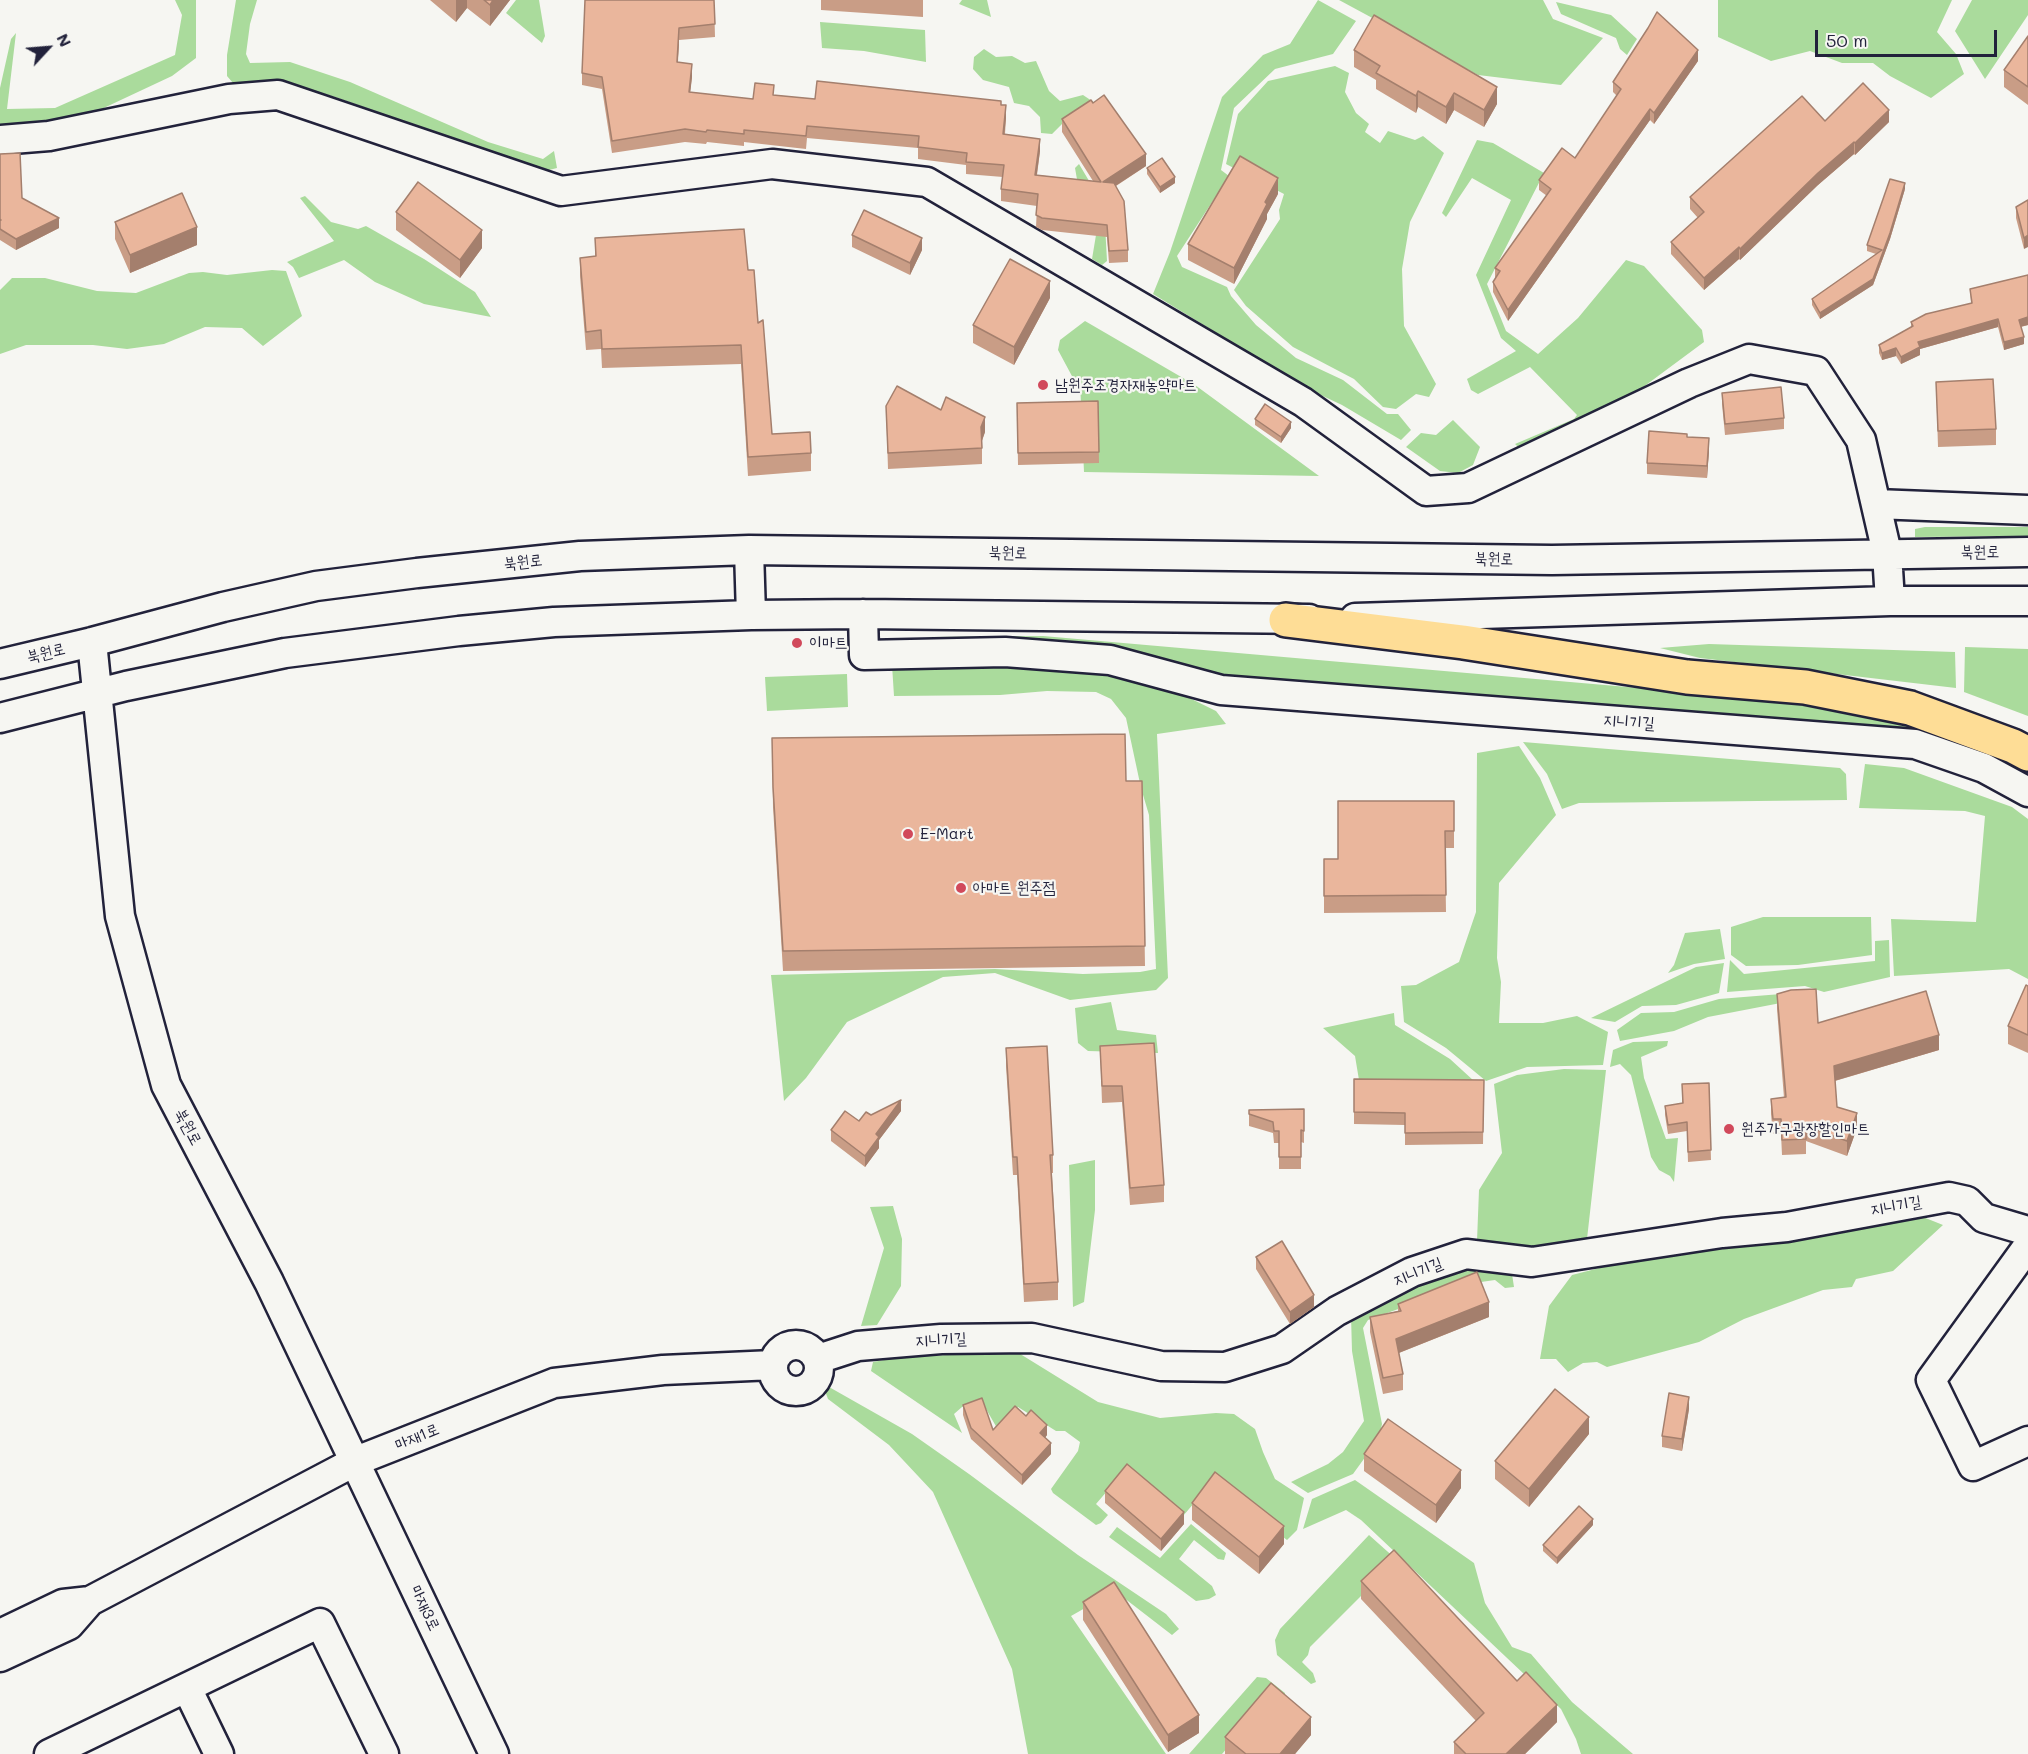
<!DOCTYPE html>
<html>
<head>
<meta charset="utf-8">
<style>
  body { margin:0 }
  #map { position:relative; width:2028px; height:1754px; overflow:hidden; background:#f6f6f2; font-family:Mali,sans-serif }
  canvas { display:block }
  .north { position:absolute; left:18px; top:18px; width:60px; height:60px; -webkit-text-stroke:4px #f6f6f2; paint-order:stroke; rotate:64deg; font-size:16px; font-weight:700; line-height:24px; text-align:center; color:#22223b }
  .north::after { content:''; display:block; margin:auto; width:21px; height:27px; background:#22223b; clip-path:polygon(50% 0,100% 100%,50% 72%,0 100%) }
  .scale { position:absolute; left:1815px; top:30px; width:182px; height:27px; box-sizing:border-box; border:3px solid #22223b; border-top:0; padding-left:8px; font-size:18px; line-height:21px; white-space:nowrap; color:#22223b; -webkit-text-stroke:4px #f6f6f2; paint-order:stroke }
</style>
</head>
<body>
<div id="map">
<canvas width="2028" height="1754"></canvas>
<div class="north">N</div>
<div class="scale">50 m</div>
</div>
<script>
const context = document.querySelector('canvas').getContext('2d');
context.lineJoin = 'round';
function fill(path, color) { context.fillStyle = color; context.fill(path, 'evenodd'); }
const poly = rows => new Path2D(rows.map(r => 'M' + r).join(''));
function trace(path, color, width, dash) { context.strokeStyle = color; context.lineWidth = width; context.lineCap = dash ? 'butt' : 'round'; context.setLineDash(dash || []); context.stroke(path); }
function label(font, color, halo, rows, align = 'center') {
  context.font = font + ' Mali,"Poor Story",sans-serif'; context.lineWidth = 4.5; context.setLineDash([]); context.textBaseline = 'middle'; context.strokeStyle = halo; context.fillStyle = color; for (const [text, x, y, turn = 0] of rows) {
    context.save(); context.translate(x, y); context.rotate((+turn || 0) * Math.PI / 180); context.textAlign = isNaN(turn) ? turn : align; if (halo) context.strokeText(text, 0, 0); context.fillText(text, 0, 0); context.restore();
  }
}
fill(poly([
  [175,0,196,0,196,58,172,76,76,121,0,129,0,88,11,39,16,33,7,109,55,108,175,55,182,15],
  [236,0,257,0,250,24,246,54,250,63,290,62,350,82,488,142,543,159,554,151,557,168,545,171,335,97,282,81,233,83,227,76,227,55],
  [516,0,539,0,545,36,542,43,506,13],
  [962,0,987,0,991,17,959,4],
  [1318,0,1356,21,1333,54,1275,69,1234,108,1221,170,1229,176,1177,256,1182,267,1227,287,1231,296,1256,325,1296,358,1343,380,1387,414,1398,414,1411,430,1401,440,1342,405,1308,389,1153,294,1170,252,1222,97,1263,55,1290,44],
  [1339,0,1543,0,1553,19,1603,38,1561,85,1478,75],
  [1718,0,1952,0,1937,32,1956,54,1964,74,1931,98,1890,76,1873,63,1842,63,1810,51,1771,61,1718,37],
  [1972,0,2028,0,2028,15,1985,79,1955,31],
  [1556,2,1611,15,1637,39,1627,55,1620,49,1616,38,1561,14],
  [820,22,925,30,926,62,864,51,822,48],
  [984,49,996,57,1012,56,1025,63,1036,61,1049,91,1060,101,1083,95,1095,103,1085,106,1062,124,1052,134,1041,133,1040,117,1029,106,1014,103,1009,87,983,80,973,69,974,57],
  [1335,66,1349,73,1345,92,1356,113,1369,124,1365,132,1380,143,1388,131,1415,140,1423,136,1444,153,1410,222,1402,269,1404,326,1436,384,1429,397,1416,394,1396,409,1383,407,1354,379,1293,347,1246,306,1234,290,1280,219,1279,210,1284,194,1226,164,1238,114,1268,81],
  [1477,140,1493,143,1544,173,1487,284,1506,331,1538,354,1578,318,1626,260,1644,266,1702,330,1704,342,1592,425,1524,452,1515,444,1574,419,1577,415,1530,367,1478,394,1471,390,1467,379,1516,351,1501,338,1476,275,1511,200,1472,178,1446,217,1442,213],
  [1079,164,1104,206,1107,261,1102,265,1092,259,1097,229,1078,185,1075,168],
  [305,196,331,222,358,229,366,226,424,259,475,292,491,317,424,304,375,282,344,260,299,278,293,267,287,262,334,241,300,198],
  [272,270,286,271,302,316,263,346,242,328,205,327,164,344,127,349,93,345,26,345,0,354,0,290,12,278,45,278,97,291,136,293,189,273,203,272,227,275],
  [1085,321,1195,385,1319,476,1084,472,1080,382,1073,378,1058,350,1060,340],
  [1453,420,1480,447,1473,465,1458,473,1440,471,1406,447,1421,433,1436,435],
  [1925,527,2028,527,2028,536,1915,537,1915,529],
  [1043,636,1742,697,1909,720,2028,773,2028,784,1983,761,1228,683,1043,647,926,637],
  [1709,644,1955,652,1956,688,1700,658,1660,648],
  [1965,647,2028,649,2028,716,1964,692],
  [933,662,1111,668,1165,686,1216,711,1226,724,1157,734,1168,978,1156,990,1070,1000,995,973,943,977,847,1022,806,1078,784,1101,771,975,995,969,1083,974,1140,972,1156,969,1149,815,1141,788,1126,718,1111,699,1096,692,1047,691,1000,695,894,696,892,665],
  [847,674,848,707,767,711,765,677],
  [1523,742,1840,768,1846,774,1847,800,1579,803,1562,809,1547,774],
  [1519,746,1540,778,1556,815,1499,883,1497,958,1501,982,1499,1023,1543,1023,1577,1016,1608,1032,1603,1065,1527,1067,1486,1081,1446,1048,1404,1022,1401,986,1416,985,1459,962,1476,912,1477,753],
  [1865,764,1904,768,2012,807,2028,819,2028,979,2009,969,1894,976,1891,919,1976,922,1985,816,1965,811,1859,808],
  [1763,917,1871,917,1872,955,1798,965,1746,966,1731,955,1731,927],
  [1720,929,1725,959,1694,964,1668,973,1674,965,1685,933],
  [1889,940,1890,977,1824,992,1805,986,1727,992,1730,960,1744,974,1875,961,1875,941],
  [1724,963,1719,993,1676,1005,1642,1006,1615,1022,1591,1018,1696,967],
  [1806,992,1817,996,1708,1017,1674,1031,1620,1041,1617,1030,1641,1013,1674,1012,1719,999],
  [1111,1002,1117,1030,1156,1035,1158,1053,1088,1051,1078,1043,1075,1008],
  [1394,1013,1395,1025,1450,1059,1474,1081,1359,1080,1355,1056,1323,1028],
  [1668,1041,1667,1046,1641,1057,1644,1078,1666,1139,1678,1138,1674,1182,1670,1176,1659,1170,1651,1157,1631,1075,1620,1064,1610,1067,1613,1050,1633,1042],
  [1564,1069,1606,1070,1587,1239,1529,1247,1477,1241,1479,1190,1502,1153,1494,1084,1517,1075],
  [1095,1160,1095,1210,1084,1302,1073,1307,1069,1165],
  [893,1206,902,1239,901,1286,877,1325,861,1326,884,1248,870,1207],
  [1918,1215,1943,1225,1893,1271,1856,1279,1852,1287,1823,1290,1744,1319,1699,1342,1607,1367,1597,1362,1583,1363,1568,1372,1556,1359,1540,1359,1549,1306,1572,1275,1670,1250,1728,1248],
  [1457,1268,1503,1268,1512,1274,1514,1287,1505,1288,1495,1280,1467,1284,1368,1320,1363,1328,1382,1424,1379,1438,1353,1474,1308,1493,1291,1482,1328,1464,1343,1452,1364,1421,1352,1351,1351,1316,1365,1301],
  [1017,1352,1098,1402,1160,1418,1216,1413,1234,1414,1255,1429,1263,1452,1275,1479,1304,1498,1297,1530,1287,1540,1212,1482,1183,1516,1126,1469,1096,1504,1108,1515,1101,1523,1096,1525,1053,1493,1051,1489,1078,1451,1080,1442,1065,1431,1056,1431,1018,1407,997,1428,982,1402,962,1407,954,1414,962,1433,871,1371,873,1362,901,1357],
  [822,1383,912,1434,969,1474,1078,1555,1166,1614,1179,1629,1172,1635,1115,1591,1071,1616,1166,1754,1028,1754,1012,1669,933,1492,889,1445,828,1399],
  [1355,1480,1474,1563,1485,1603,1512,1647,1531,1654,1572,1702,1633,1754,1581,1754,1576,1739,1561,1709,1361,1520,1346,1510,1303,1529,1312,1499],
  [1191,1524,1226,1553,1224,1560,1218,1559,1194,1540,1179,1559,1212,1586,1216,1595,1209,1599,1196,1601,1109,1537,1117,1527,1160,1558],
  [1369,1535,1397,1560,1310,1647,1308,1655,1302,1662,1313,1673,1316,1682,1311,1684,1277,1655,1275,1640,1280,1629],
  [1257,1677,1266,1678,1285,1693,1285,1701,1272,1696,1222,1754,1189,1754]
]), '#aadb9c');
const minor = poly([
  [0,140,49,136,229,99,278,95,561,191,772,164,927,182,1303,402,1426,491,1468,488,1689,383,1749,359,1816,371,1861,440,1887,553,1890,601],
  [1876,504,2028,510],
  [749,550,751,615],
  [863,614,864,655,1005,652,1110,660,1221,690,1915,744,1984,768,2028,792],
  [1355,618,1890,601,2028,601],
  [92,642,120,916,166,1085,269,1282,494,1754],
  [0,664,92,642,223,607,316,586,417,573,580,556,749,550,1552,560,2028,552],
  [0,718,126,686,285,653,459,631,554,622,751,615,863,614,1309,619],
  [2028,1246,1931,1380,1973,1466,2028,1441],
  '773 1368a23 23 0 1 1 46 0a23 23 0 1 1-46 0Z',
  [818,1359,858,1346,941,1339,1032,1338,1161,1366,1225,1367,1282,1349,1337,1311,1412,1272,1466,1254,1532,1262,1722,1233,1787,1227,1949,1197,1967,1201,1984,1218,2028,1231],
  [0,1634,63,1604,90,1601],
  [0,1657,69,1625,90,1601,356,1461,554,1383,663,1370,773,1365],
  [187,1688,219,1754],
  [49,1754,320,1623,384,1754]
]);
const highway = poly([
  [1286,620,1463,642,1687,677,1805,687,1910,708,2013,746,2028,754]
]);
trace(minor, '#22223b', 33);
trace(highway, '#22223b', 38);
trace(minor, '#f6f6f2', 28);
trace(highway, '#fedd96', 33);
fill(poly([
  [430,0,510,0,490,26,467,8,456,22],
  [714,0,715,37,679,40,678,62,692,77,690,92,753,99,774,95,815,99,1001,105,1006,118,1005,134,1040,151,1037,175,1093,181,1062,132,1062,119,1093,103,1146,166,1116,186,1128,250,1128,262,1109,263,1107,237,1042,230,1036,227,1037,206,1001,201,1001,189,1003,177,966,174,966,165,918,159,918,148,807,138,806,149,744,142,744,146,707,142,706,144,685,142,612,153,602,89,582,85,582,73],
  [821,0,923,0,923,17,821,10],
  [2028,36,2028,105,2004,87,2004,70],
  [1354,50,1497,104,1484,127,1454,110,1446,124,1418,107,1416,113,1376,89,1376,80,1354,67],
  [1698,61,1654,124,1650,120,1508,321,1493,292,1493,282,1495,279,1495,268,1547,196,1539,190,1539,180,1575,158,1617,96,1613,92,1613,82],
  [1825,121,1889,122,1855,155,1854,154,1818,185,1740,260,1739,259,1704,290,1671,254,1671,242,1698,218,1690,209,1690,197],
  [0,154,22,198,59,228,16,250,0,240],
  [1147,168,1175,183,1160,193,1147,174],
  [1905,189,1890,239,1873,285,1820,319,1812,305,1812,299,1876,254,1867,251,1867,245],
  [1278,194,1267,214,1267,219,1234,284,1188,260,1188,244],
  [2028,200,2024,249,2016,218,2016,207],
  [396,212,482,248,460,278,396,230],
  [115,222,197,245,130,273,115,239],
  [852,235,922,250,910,275,852,247],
  [595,238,748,270,758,323,772,434,811,453,811,471,748,476,741,364,602,368,601,349,586,350,580,276,580,258,595,256],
  [2028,275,2028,325,2021,327,2024,344,2004,350,1998,327,1920,349,1920,355,1901,364,1896,356,1882,360,1879,353,1879,345,1911,327,1911,322,1971,303,1970,289],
  [1050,298,1014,365,973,343,973,325],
  [1936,382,1996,429,1996,445,1938,447],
  [1722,393,1784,418,1784,429,1725,435,1722,404],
  [1098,401,1099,463,1018,465,1017,403],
  [886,406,985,432,982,441,982,464,888,469],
  [1255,419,1291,428,1281,443,1255,425],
  [1687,437,1709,450,1707,478,1647,474,1647,463],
  [772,738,1126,781,1142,781,1145,966,783,971,773,807],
  [1454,801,1454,848,1445,848,1446,912,1324,913,1324,859,1338,859],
  [2028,986,2028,1053,2008,1044,2008,1026],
  [1777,994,1818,1023,1939,1050,1835,1081,1837,1107,1857,1128,1847,1156,1806,1141,1806,1154,1782,1155,1781,1134,1773,1134,1771,1114,1771,1099,1784,1098,1777,1009],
  [1154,1043,1164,1185,1164,1202,1130,1205,1122,1102,1102,1103,1100,1046],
  [1006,1048,1053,1155,1053,1173,1052,1173,1058,1282,1058,1300,1024,1302,1017,1175,1013,1175,1006,1066],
  [1354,1079,1484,1080,1483,1144,1405,1145,1405,1125,1354,1124],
  [1709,1083,1711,1160,1688,1162,1687,1131,1668,1134,1665,1115,1665,1106,1682,1103,1682,1084],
  [1304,1109,1304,1143,1301,1142,1301,1169,1279,1169,1279,1143,1274,1143,1273,1133,1249,1126,1249,1114],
  [901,1111,879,1140,879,1148,865,1167,831,1141,831,1130,859,1121,871,1115],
  [1256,1257,1314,1307,1290,1324,1256,1269],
  [1398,1304,1489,1317,1399,1353,1403,1374,1403,1390,1383,1394,1370,1332,1370,1317,1398,1311],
  [963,1405,993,1430,1026,1416,1047,1435,1045,1438,1051,1454,1022,1485,971,1439,963,1415],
  [1689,1409,1682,1451,1662,1447,1662,1436],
  [1589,1434,1529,1507,1495,1479,1495,1461],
  [1364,1454,1461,1488,1436,1523,1364,1471],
  [1105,1491,1184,1524,1161,1551,1105,1503],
  [1192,1503,1284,1544,1259,1574,1192,1520],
  [1593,1525,1557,1564,1543,1551,1543,1545],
  [1361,1581,1557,1722,1525,1754,1454,1754,1454,1742,1476,1721,1361,1599],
  [1083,1602,1199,1733,1168,1752,1083,1620],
  [1311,1735,1295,1754,1225,1754,1225,1737]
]), '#c99d86');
fill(poly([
  [456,0,467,0,467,8,456,22],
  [493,0,510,0,490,26,490,5],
  [679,28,679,40,677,74,677,62],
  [1698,50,1698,61,1654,124,1654,113],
  [692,64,692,77,689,104,689,92],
  [1497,87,1497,104,1484,127,1484,110],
  [1418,91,1418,107,1416,113,1416,96],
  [1454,93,1454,110,1446,124,1446,107],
  [1006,105,1006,118,1003,146,1003,134],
  [1650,109,1650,120,1508,321,1508,310],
  [1889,110,1889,122,1855,155,1855,143],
  [1040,139,1040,151,1035,187,1035,175],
  [1854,142,1854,154,1818,185,1740,260,1740,249,1818,173],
  [1146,154,1146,166,1103,194,1103,182],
  [1175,177,1175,183,1160,193,1160,187],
  [1278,178,1278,194,1267,214,1267,219,1234,284,1234,268,1265,202],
  [1905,183,1905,189,1890,239,1873,285,1820,319,1820,313,1873,279],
  [59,218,59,228,16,250,16,239],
  [197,227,197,245,130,273,130,255],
  [482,230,482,248,460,278,460,260],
  [2028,235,2028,247,2024,249,2024,238],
  [922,238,922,250,910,275,910,263],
  [1739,247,1739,259,1704,290,1704,278],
  [1050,281,1050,298,1014,365,1014,347],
  [2028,317,2028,325,2019,327,2019,320],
  [1998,319,1998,327,1920,349,1920,355,1901,364,1901,357,1918,342],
  [2024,337,2024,344,2004,350,2004,342],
  [1896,348,1896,356,1882,360,1882,353],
  [985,417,985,432,981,443,981,427],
  [1291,422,1291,428,1281,443,1281,437],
  [1709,438,1709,450,1707,478,1707,466],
  [1939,1035,1939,1050,1834,1081,1834,1066],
  [901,1100,901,1111,879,1140,879,1148,865,1167,865,1156,876,1134],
  [1857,1113,1857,1128,1847,1156,1847,1141],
  [1314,1295,1314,1307,1290,1324,1290,1312],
  [1489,1302,1489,1317,1396,1354,1396,1339],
  [1689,1397,1689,1409,1682,1451,1682,1439],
  [1589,1417,1589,1434,1529,1507,1529,1489],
  [1047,1425,1047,1435,1040,1444,1040,1433],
  [1051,1443,1051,1454,1022,1485,1022,1475],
  [1461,1470,1461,1488,1436,1523,1436,1505],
  [1184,1512,1184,1524,1161,1551,1161,1539],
  [1593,1519,1593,1525,1557,1564,1557,1558],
  [1284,1526,1284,1544,1259,1574,1259,1557],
  [1557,1705,1557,1722,1525,1754,1506,1754],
  [1199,1715,1199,1733,1168,1752,1168,1735],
  [1311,1717,1311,1735,1295,1754,1280,1754]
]), '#a47f6d');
const building = poly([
  [484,0,493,0,490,5,484,0],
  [585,0,714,0,715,24,679,28,677,62,692,64,689,92,753,99,755,83,774,85,773,95,815,99,817,81,1001,101,1001,105,1006,105,1003,134,1040,139,1035,175,1101,182,1062,119,1091,100,1093,103,1104,95,1146,154,1103,182,1114,183,1124,201,1128,250,1109,251,1107,225,1042,218,1036,215,1038,194,1001,189,1004,165,966,162,967,153,918,147,919,136,807,126,806,136,744,130,744,134,707,130,706,132,685,129,612,141,602,77,582,73,585,0],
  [1657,12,1698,50,1654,113,1650,109,1508,310,1493,282,1500,271,1495,268,1551,189,1539,180,1562,148,1575,158,1621,89,1613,82,1648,28,1657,12],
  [1374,15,1497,87,1484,110,1454,93,1446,107,1418,91,1416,96,1376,73,1380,66,1354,50,1374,15],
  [2028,36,2028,87,2004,70,2028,36],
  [1863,83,1889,110,1855,143,1854,142,1818,173,1740,249,1739,247,1704,278,1671,242,1704,212,1690,197,1802,96,1825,121,1863,83],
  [20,153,22,198,59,218,16,239,0,229,0,221,1,220,0,219,0,154,20,153],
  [1240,156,1278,178,1265,202,1267,204,1234,268,1188,244,1240,156],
  [1162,158,1175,177,1160,187,1147,168,1162,158],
  [1890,179,1905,183,1890,233,1873,279,1820,313,1812,299,1882,250,1867,245,1890,179],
  [418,182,482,230,460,260,396,212,418,182],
  [182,193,197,227,130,255,115,222,182,193],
  [2028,200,2028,235,2024,238,2016,207,2028,200],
  [864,210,922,238,910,263,852,235,864,210],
  [744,229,748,270,754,270,758,323,763,320,772,434,810,432,811,453,748,457,741,345,602,349,601,330,586,332,580,258,596,256,595,238,744,229],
  [1010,259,1050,281,1014,347,973,325,1010,259],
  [2028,275,2028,317,2019,320,2024,337,2004,342,1998,319,1918,342,1920,347,1901,357,1896,348,1882,353,1879,345,1913,326,1911,322,1926,314,1972,303,1970,289,2028,275],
  [1993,379,1996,429,1938,431,1936,382,1993,379],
  [897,386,941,410,946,397,985,417,981,427,982,448,888,453,886,406,897,386],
  [1781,387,1784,418,1725,424,1722,393,1781,387],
  [1098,401,1099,452,1018,453,1017,403,1098,401],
  [1265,404,1291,422,1281,437,1255,419,1265,404],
  [1649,431,1687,434,1687,437,1709,438,1707,466,1647,463,1649,431],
  [1125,734,1126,781,1142,781,1145,946,783,951,773,787,772,738,1125,734],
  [1338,801,1454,801,1454,831,1445,831,1446,895,1324,896,1324,859,1338,859,1338,801],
  [2026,985,2028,986,2028,1035,2008,1026,2026,985],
  [1816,989,1818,1023,1926,991,1939,1035,1834,1066,1837,1107,1857,1113,1847,1141,1806,1126,1806,1139,1782,1140,1781,1119,1773,1119,1771,1099,1786,1097,1777,994,1791,990,1816,989],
  [1154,1043,1164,1185,1130,1188,1122,1086,1102,1086,1100,1046,1154,1043],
  [1047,1046,1053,1155,1050,1155,1058,1282,1024,1284,1017,1157,1013,1157,1006,1048,1047,1046],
  [1354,1079,1484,1080,1483,1132,1405,1133,1405,1113,1354,1112,1354,1079],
  [1709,1083,1711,1150,1688,1152,1687,1122,1668,1125,1665,1106,1683,1103,1682,1084,1709,1083],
  [901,1100,876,1134,879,1137,865,1156,831,1130,845,1111,859,1121,866,1112,871,1115,901,1100],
  [1304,1109,1304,1131,1301,1130,1301,1157,1279,1157,1279,1131,1274,1131,1273,1122,1249,1114,1249,1110,1304,1109],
  [1282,1241,1314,1295,1290,1312,1256,1257,1282,1241],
  [1477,1272,1489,1302,1396,1339,1403,1374,1383,1378,1370,1317,1401,1311,1398,1304,1477,1272],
  [1555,1389,1589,1417,1529,1489,1495,1461,1555,1389],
  [1669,1393,1689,1397,1682,1439,1662,1436,1669,1393],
  [982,1398,993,1430,1015,1406,1026,1416,1031,1410,1047,1425,1040,1433,1051,1443,1022,1475,971,1428,963,1405,982,1398],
  [1388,1419,1461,1470,1436,1505,1364,1454,1388,1419],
  [1127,1464,1184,1512,1161,1539,1105,1491,1127,1464],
  [1215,1472,1284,1526,1259,1557,1192,1503,1215,1472],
  [1579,1506,1593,1519,1557,1558,1543,1545,1579,1506],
  [1394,1550,1517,1681,1526,1672,1557,1705,1506,1754,1466,1754,1454,1742,1484,1713,1361,1581,1394,1550],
  [1114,1582,1199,1715,1168,1735,1083,1602,1114,1582],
  [1271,1683,1311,1717,1280,1754,1246,1754,1225,1737,1271,1683]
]);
fill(building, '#eab69c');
trace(building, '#a47f6d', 1.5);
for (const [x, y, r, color] of [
  [1043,385,6,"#d1495b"],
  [797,643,6,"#d1495b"],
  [908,834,6,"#d1495b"],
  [961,888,6,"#d1495b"],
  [1729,1129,6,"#d1495b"]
]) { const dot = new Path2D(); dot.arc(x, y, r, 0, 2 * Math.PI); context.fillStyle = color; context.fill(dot); trace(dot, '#f6f6f2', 2); }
label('16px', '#22223b', '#f6f6f2', [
  ["남원주조경자재농약마트",1055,385],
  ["이마트",809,643],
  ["E-Mart",920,834],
  ["아마트 원주점",973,888],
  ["원주가구광장할인마트",1741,1129]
], 'left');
label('16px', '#22223b', '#f6f6f2', [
  ["북원로",1980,552],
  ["북원로",1008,553,1],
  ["북원로",1494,559,1],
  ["북원로",523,562,-6],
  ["북원로",46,653,-13],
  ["지니기길",1629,722,4],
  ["북원로",188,1127,62],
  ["지니기길",1896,1206,-10],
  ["지니기길",1418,1272,-22],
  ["지니기길",941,1340,-3],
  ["마재1로",417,1437,-22],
  ["마재3로",425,1608,65]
]);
</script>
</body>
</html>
